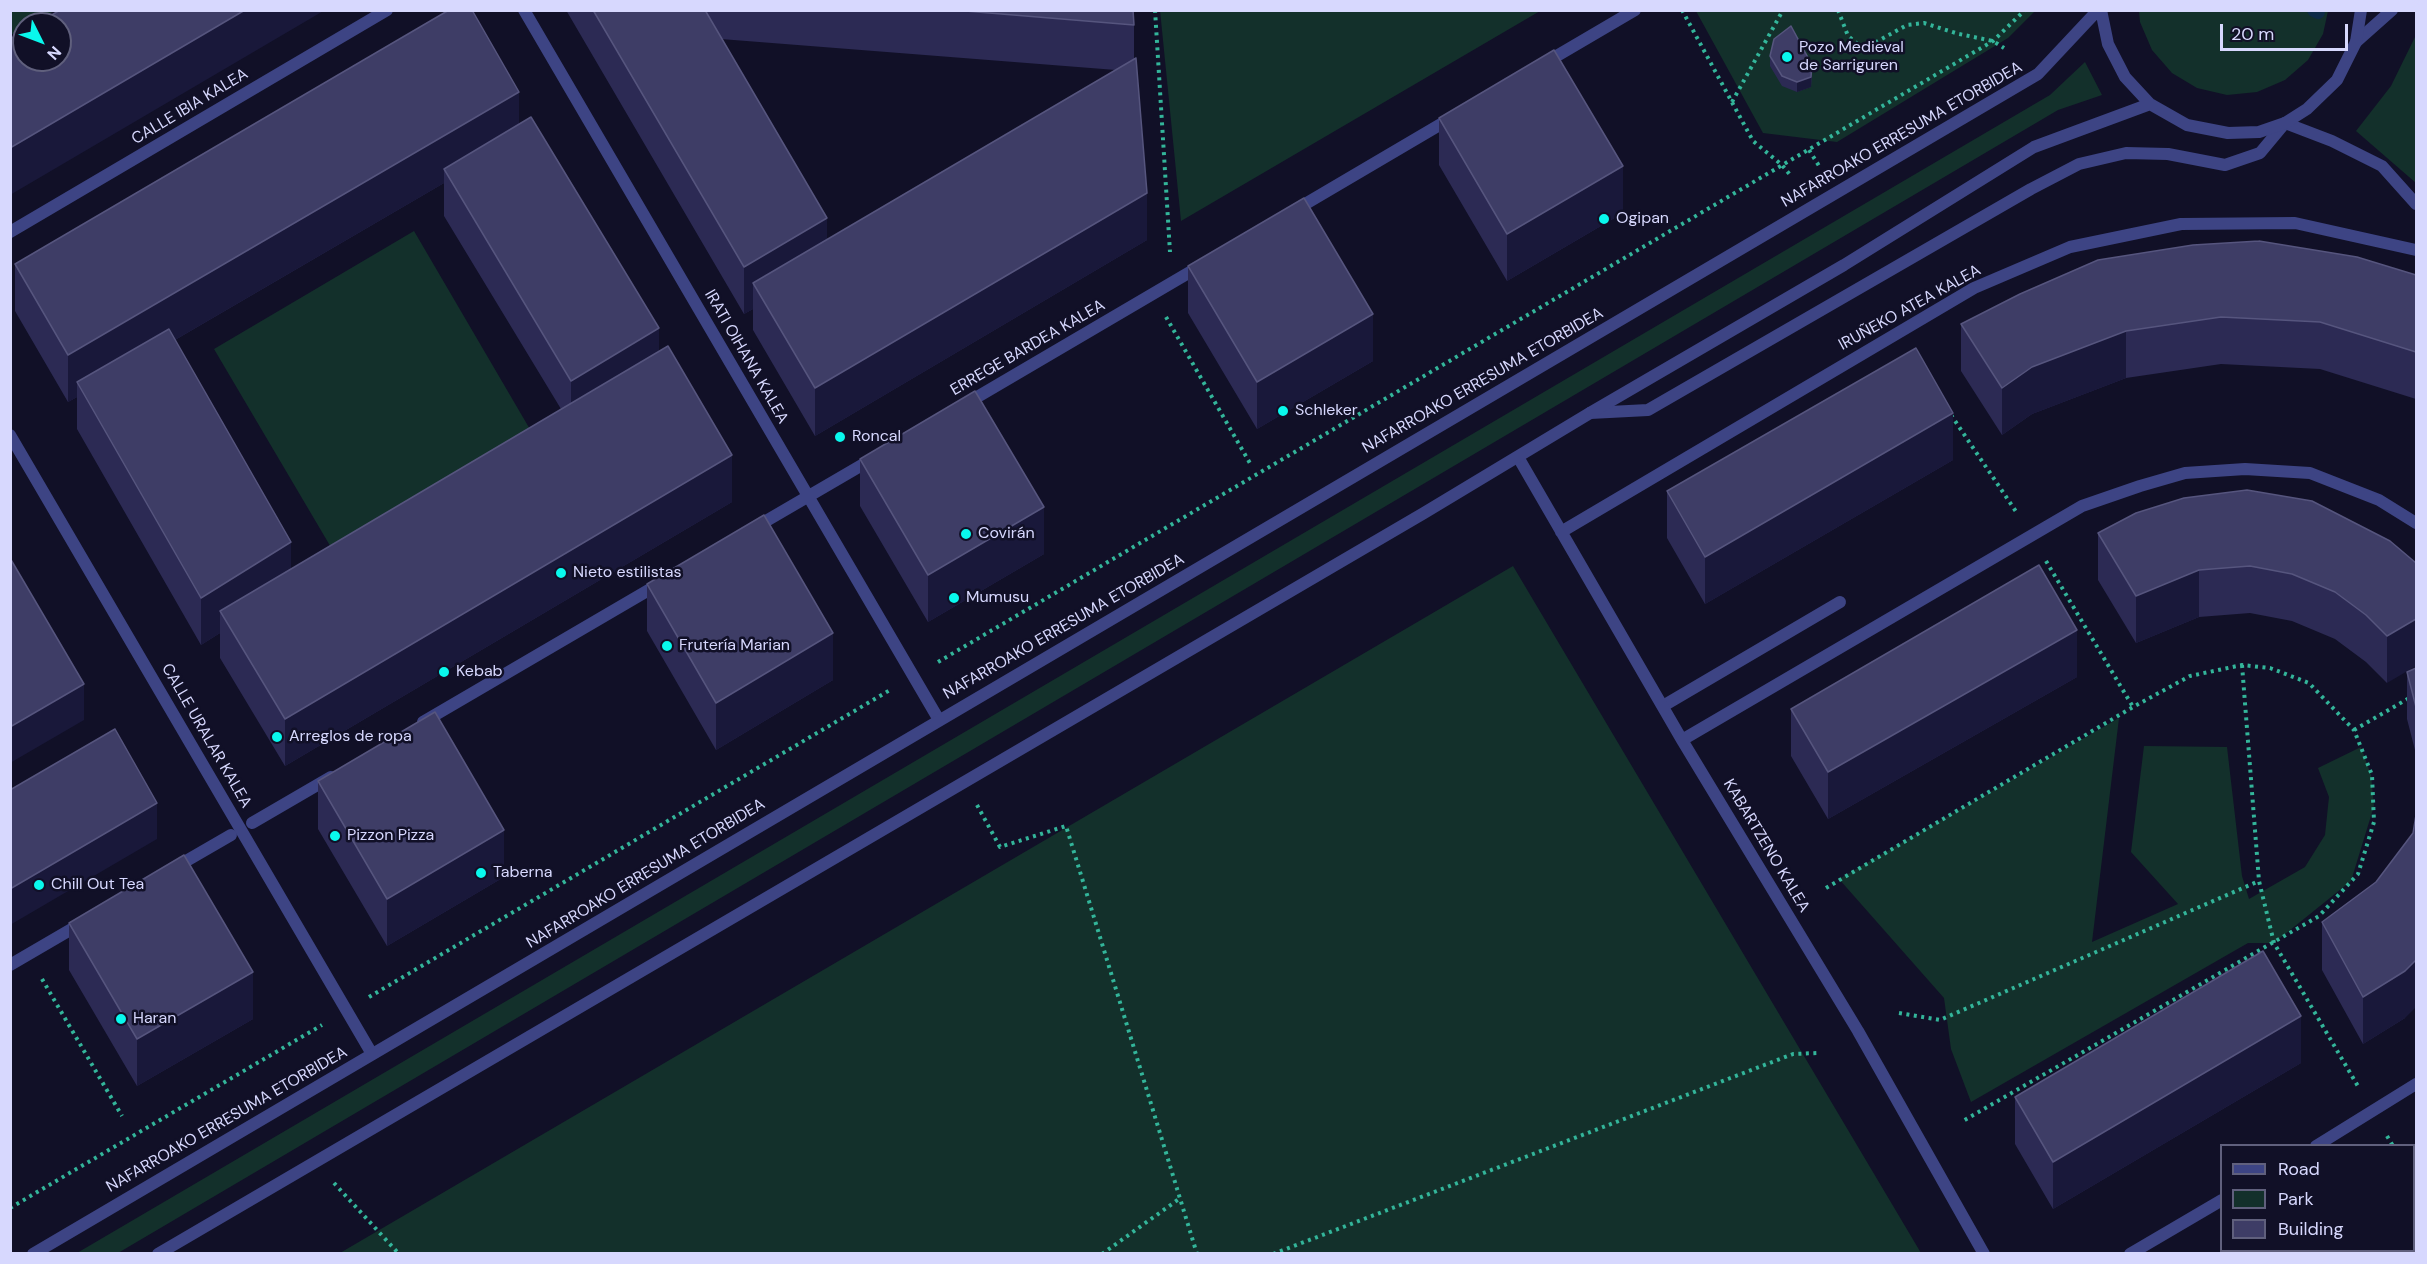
<!DOCTYPE html>
<html>
<head>
<meta charset="utf-8">
<style>
  body { margin:0 }
  #map { position:relative; width:2427px; height:1264px; overflow:hidden; background:#111027; font-family:"DM Sans",sans-serif }
  canvas { display:block }
  .frame { position:absolute; inset:0; border:12px solid #d7d8fe; pointer-events:none }
  .legend { position:absolute; left:2220px; top:1144px; width:195px; height:108px; box-sizing:border-box; background:#111027; border:2px solid #60607d; margin:0; padding:8px 10px; list-style:none; font-size:18px; color:#d7d8fe }
  .legend li { display:flex; align-items:center; gap:12px; height:30px }
  .legend b { width:30px; border:2px solid #60607d }
  .north { position:absolute; left:12px; top:12px; width:60px; height:60px; box-sizing:border-box; background:#111027; border:2px solid #60607d; border-radius:50%; rotate:132deg; font-size:16px; font-weight:700; line-height:24px; text-align:center; color:#d7d8fe }
  .north::after { content:''; display:block; margin:auto; width:21px; height:27px; background:#09f8ed; clip-path:polygon(50% 0,100% 100%,50% 72%,0 100%) }
  .scale { position:absolute; left:2220px; top:24px; width:128px; height:27px; box-sizing:border-box; border:3px solid #d7d8fe; border-top:0; padding-left:8px; font-size:18px; line-height:21px; white-space:nowrap; color:#d7d8fe; -webkit-text-stroke:4px #111027; paint-order:stroke }
</style>
</head>
<body>
<div id="map">
<canvas width="2427" height="1264"></canvas>
<div class="frame"></div>
<ul class="legend">
<li><b style="height:8px;background:#3d4484"></b>Road</li>
<li><b style="height:16px;background:#13302b"></b>Park</li>
<li><b style="height:16px;background:#3e3d66"></b>Building</li>
</ul>
<div class="north">N</div>
<div class="scale">20 m</div>
</div>
<script>
const context = document.querySelector('canvas').getContext('2d');
context.lineJoin = 'round';
function fill(path, color) { context.fillStyle = color; context.fill(path, 'evenodd'); }
const poly = rows => new Path2D(rows.map(r => 'M' + r).join(''));
function trace(path, color, width, dash) { context.strokeStyle = color; context.lineWidth = width; context.lineCap = dash ? 'butt' : 'round'; context.setLineDash(dash || []); context.stroke(path); }
function label(font, color, halo, rows, align = 'center') {
  context.font = font + ' "DM Sans",sans-serif'; context.lineWidth = 5; context.setLineDash([]); context.textBaseline = 'middle'; context.strokeStyle = halo; context.fillStyle = color; for (const [text, x, y, turn = 0] of rows) {
    context.save(); context.translate(x, y); context.rotate((+turn || 0) * Math.PI / 180); context.textAlign = isNaN(turn) ? turn : align; if (halo) context.strokeText(text, 0, 0); context.fillText(text, 0, 0); context.restore();
  }
}
fill(poly([
  [11,10,54,10,54,11,30,24,24,24,24,27,11,35],
  [1160,10,1540,10,1540,11,1181,221],
  [1696,11,2035,11,2008,38,1837,142,1763,133],
  [2139,11,2139,10,2328,11,2323,34,2308,60,2285,80,2257,92,2227,95,2197,88,2172,73,2152,50,2140,22],
  [2416,35,2416,183,2356,131,2391,86],
  [2085,62,2102,95,2058,110,118,1253,77,1253,2050,95],
  [414,231,531,431,332,549,214,349],
  [1513,566,1921,1253,340,1253],
  [2119,718,2092,942,2178,904,2131,852,2144,746,2227,747,2242,876,2249,899,2305,867,2325,835,2329,797,2318,768,2361,747,2371,775,2374,806,2351,881,2274,943,2248,943,1971,1102,1951,1049,1944,998,1839,879]
]), '#13302b');
trace(poly([
  [2314,10,2318,12]
]), '#0e2b48', 14);
trace(poly([
  [1155,10,1170,252],
  [1682,10,1753,141,1782,165,1791,176],
  [1838,10,1848,36,1859,45,1867,47,1907,25,1924,23,1959,34,1993,41,2004,48],
  [1732,102,1783,10],
  [1809,150,1821,169],
  [1166,317,1251,465],
  [1951,415,2017,513],
  [2046,561,2133,707],
  [938,662,1993,41,2025,10],
  [2242,665,2259,881,2274,943,2359,1088],
  [2354,730,2416,694],
  [977,805,1000,847,1066,826,1197,1254],
  [1826,888,2133,707,2190,676,2242,665,2270,668,2309,683,2354,730,2372,775,2374,822,2358,874,2319,916,1963,1121],
  [42,979,122,1116],
  [369,997,890,690],
  [1899,1013,1940,1020,2259,881],
  [2387,1136,2393,1146],
  [2414,1180,2416,1185],
  [334,1183,399,1254],
  [10,1208,322,1025],
  [1102,1254,1179,1199],
  [1273,1254,1793,1054,1817,1053]
]), '#33b59a', 4, [3, 4.5]);
trace(poly([
  [2356,42,2392,10],
  [1590,413,1648,410,2031,189,2079,164,2126,153,2168,154,2225,165,2260,153,2285,123],
  [1663,706,1840,602],
  [2227,1254,2232,1250]
]), '#3d4484', 12);
trace(poly([
  [524,10,939,720],
  [1543,64,1635,10],
  [1295,210,1453,117],
  [10,232,387,10],
  [967,403,1202,265],
  [754,528,874,458],
  [423,722,659,584],
  [252,823,331,777],
  [174,868,231,835],
  [10,965,82,923]
]), '#3d4484', 12);
trace(poly([
  [2285,123,2332,141,2382,166,2416,204],
  [10,435,372,1054],
  [1518,457,1682,740,1858,1031,1984,1254],
  [1561,532,1974,288,2070,247,2181,224,2295,223,2416,250],
  [1682,740,2082,506,2140,486,2185,473,2245,469,2310,473,2379,500,2416,523],
  [2316,1146,2416,1084],
  [2130,1254,2222,1200]
]), '#3d4484', 12);
trace(poly([
  [2101,10,2108,44,2125,77,2150,104,2187,125,2228,133,2259,132,2285,123,2307,109,2337,80,2356,42,2361,10],
  [33,1254,2038,74,2098,10],
  [158,1254,1424,513,1590,413,1844,265,2034,147,2150,104]
]), '#3d4484', 12);
fill(poly([
  [566,10,1133,10,1134,25,1134,60,1147,240,815,436,753,330,753,309,744,314],
  [721,39,1116,70,827,240],
  [1770,56,1812,75,1811,87,1797,92,1782,86,1770,66],
  [1439,118,1623,213,1507,281,1439,165],
  [519,124,659,351,732,502,285,766,220,658,220,633,201,645,77,429,77,397,68,402,15,311,15,264],
  [444,183,444,216,561,409,291,569,175,340],
  [1188,266,1373,361,1257,429,1188,313],
  [2416,275,2416,399,2320,369,2221,364,2126,378,2032,414,2002,435,1961,371,1961,324],
  [860,459,1044,554,928,622,860,506],
  [1953,460,1705,604,1667,538,1667,491],
  [2098,533,2390,541,2387,683,2366,662,2335,639,2292,621,2250,613,2199,617,2136,643,2098,580],
  [647,584,833,680,716,750,647,631],
  [2416,668,2416,754,2407,719,2407,672],
  [2077,677,1828,819,1791,756,1791,709],
  [318,781,504,877,387,946,318,829],
  [2413,833,2405,1018,2363,1044,2322,970,2322,922,2376,882],
  [69,923,253,1019,137,1086,69,970],
  [2301,1063,2053,1209,2015,1144,2015,1097]
]), '#2c2a54');
fill(poly([
  [245,10,325,10,10,195,10,148],
  [1812,65,1811,87,1797,92,1797,82],
  [519,92,519,139,444,169,444,183,84,393,77,382,77,397,68,402,68,355],
  [1623,166,1623,213,1507,281,1507,234],
  [1147,193,1147,240,815,436,815,388],
  [827,218,827,265,753,283,753,309,744,314,744,267],
  [1373,314,1373,361,1257,429,1257,382],
  [659,328,659,375,571,428,571,381],
  [2126,331,2126,378,2032,414,2002,435,2002,388,2032,367],
  [1953,413,1953,460,1705,604,1705,557],
  [732,455,732,502,285,766,285,719],
  [1044,507,1044,554,928,622,928,575],
  [291,542,291,589,220,611,220,633,201,645,201,598],
  [2199,570,2199,617,2136,643,2136,596],
  [2416,619,2416,666,2387,683,2387,636],
  [2077,630,2077,677,1828,819,1828,772],
  [833,633,833,680,716,750,716,703],
  [84,684,84,720,10,763,10,727],
  [157,803,157,839,10,925,10,889],
  [504,830,504,877,387,946,387,899],
  [2416,960,2416,1007,2405,1018,2363,1044,2363,997],
  [253,972,253,1019,137,1086,137,1039],
  [2301,1016,2301,1063,2053,1209,2053,1162],
  [2416,1240,2416,1254,2394,1254,2399,1251,2414,1251,2414,1242]
]), '#19183a');
const building = poly([
  [60,10,245,10,10,148,10,39,24,31,24,60,60,60,60,24,37,24,60,10],
  [449,10,472,10,519,92,68,355,15,264,449,10],
  [593,10,705,10,827,218,744,267,593,10],
  [953,10,1133,10,1134,25,953,10],
  [1791,26,1812,65,1811,77,1797,82,1782,76,1770,56,1774,39,1791,26],
  [1554,50,1623,166,1507,234,1439,118,1554,50],
  [1136,58,1147,193,815,388,753,283,1136,58],
  [531,117,659,328,571,381,444,169,531,117],
  [1304,198,1373,314,1257,382,1188,266,1304,198],
  [2259,241,2357,257,2416,275,2416,352,2320,322,2221,317,2126,331,2032,367,2002,388,1961,324,2020,294,2098,260,2193,245,2259,241],
  [169,329,291,542,201,598,77,382,169,329],
  [668,346,732,455,285,719,220,611,668,346],
  [1916,348,1953,413,1705,557,1667,491,1916,348],
  [975,391,1044,507,928,575,860,459,975,391],
  [2247,490,2312,501,2390,541,2416,563,2416,619,2387,636,2366,615,2335,592,2292,574,2250,566,2199,570,2136,596,2098,533,2136,513,2184,498,2247,490],
  [764,515,833,633,716,703,647,584,764,515],
  [10,558,84,684,10,727,10,558],
  [2039,565,2077,630,1828,772,1791,709,2039,565],
  [2416,668,2416,707,2407,672,2416,668],
  [435,712,504,830,387,899,318,781,435,712],
  [115,729,157,803,10,889,10,790,115,729],
  [2416,815,2416,960,2405,971,2363,997,2322,922,2376,882,2413,833,2416,815],
  [184,855,253,972,137,1039,69,923,184,855],
  [2263,951,2301,1016,2053,1162,2015,1097,2263,951],
  [2414,1207,2416,1212,2416,1240,2414,1242,2414,1207],
  [2249,1251,2399,1251,2394,1254,2244,1254,2249,1251]
]);
fill(building, '#3e3d66');
trace(building, '#56557e', 1.5);
for (const [x, y, r, color] of [
  [1787,57,6,"#09f8ed"],
  [1604,219,6,"#09f8ed"],
  [1283,411,6,"#09f8ed"],
  [840,437,6,"#09f8ed"],
  [966,534,6,"#09f8ed"],
  [561,573,6,"#09f8ed"],
  [954,598,6,"#09f8ed"],
  [667,646,6,"#09f8ed"],
  [444,672,6,"#09f8ed"],
  [277,737,6,"#09f8ed"],
  [335,836,6,"#09f8ed"],
  [481,873,6,"#09f8ed"],
  [39,885,6,"#09f8ed"],
  [121,1019,6,"#09f8ed"]
]) { const dot = new Path2D(); dot.arc(x, y, r, 0, 2 * Math.PI); context.fillStyle = color; context.fill(dot); trace(dot, '#111027', 2); }
label('16px', '#d7d8fe', '#111027', [
  ["Pozo Medieval",1799,48],
  ["de Sarriguren",1799,66],
  ["Ogipan",1616,219],
  ["Schleker",1295,411],
  ["Roncal",852,437],
  ["Covirán",978,534],
  ["Nieto estilistas",573,573],
  ["Mumusu",966,598],
  ["Frutería Marian",679,646],
  ["Kebab",456,672],
  ["Arreglos de ropa",289,737],
  ["Pizzon Pizza",347,836],
  ["Taberna",493,873],
  ["Chill Out Tea",51,885],
  ["Haran",133,1019]
], 'left');
label('16px', '#d7d8fe', '#111027', [
  ["CALLE IBIA KALEA",190,107,-31],
  ["NAFARROAKO ERRESUMA ETORBIDEA",1902,135,-30],
  ["IRUÑEKO ATEA KALEA",1910,308,-29],
  ["ERREGE BARDEA KALEA",1028,348,-30],
  ["IRATI OIHANA KALEA",746,357,60],
  ["NAFARROAKO ERRESUMA ETORBIDEA",1483,381,-30],
  ["NAFARROAKO ERRESUMA ETORBIDEA",1064,627,-30],
  ["CALLE URALAR KALEA",206,736,60],
  ["KABARTZENO KALEA",1766,846,59],
  ["NAFARROAKO ERRESUMA ETORBIDEA",646,874,-31],
  ["NAFARROAKO ERRESUMA ETORBIDEA",227,1120,-30]
]);
</script>
</body>
</html>
